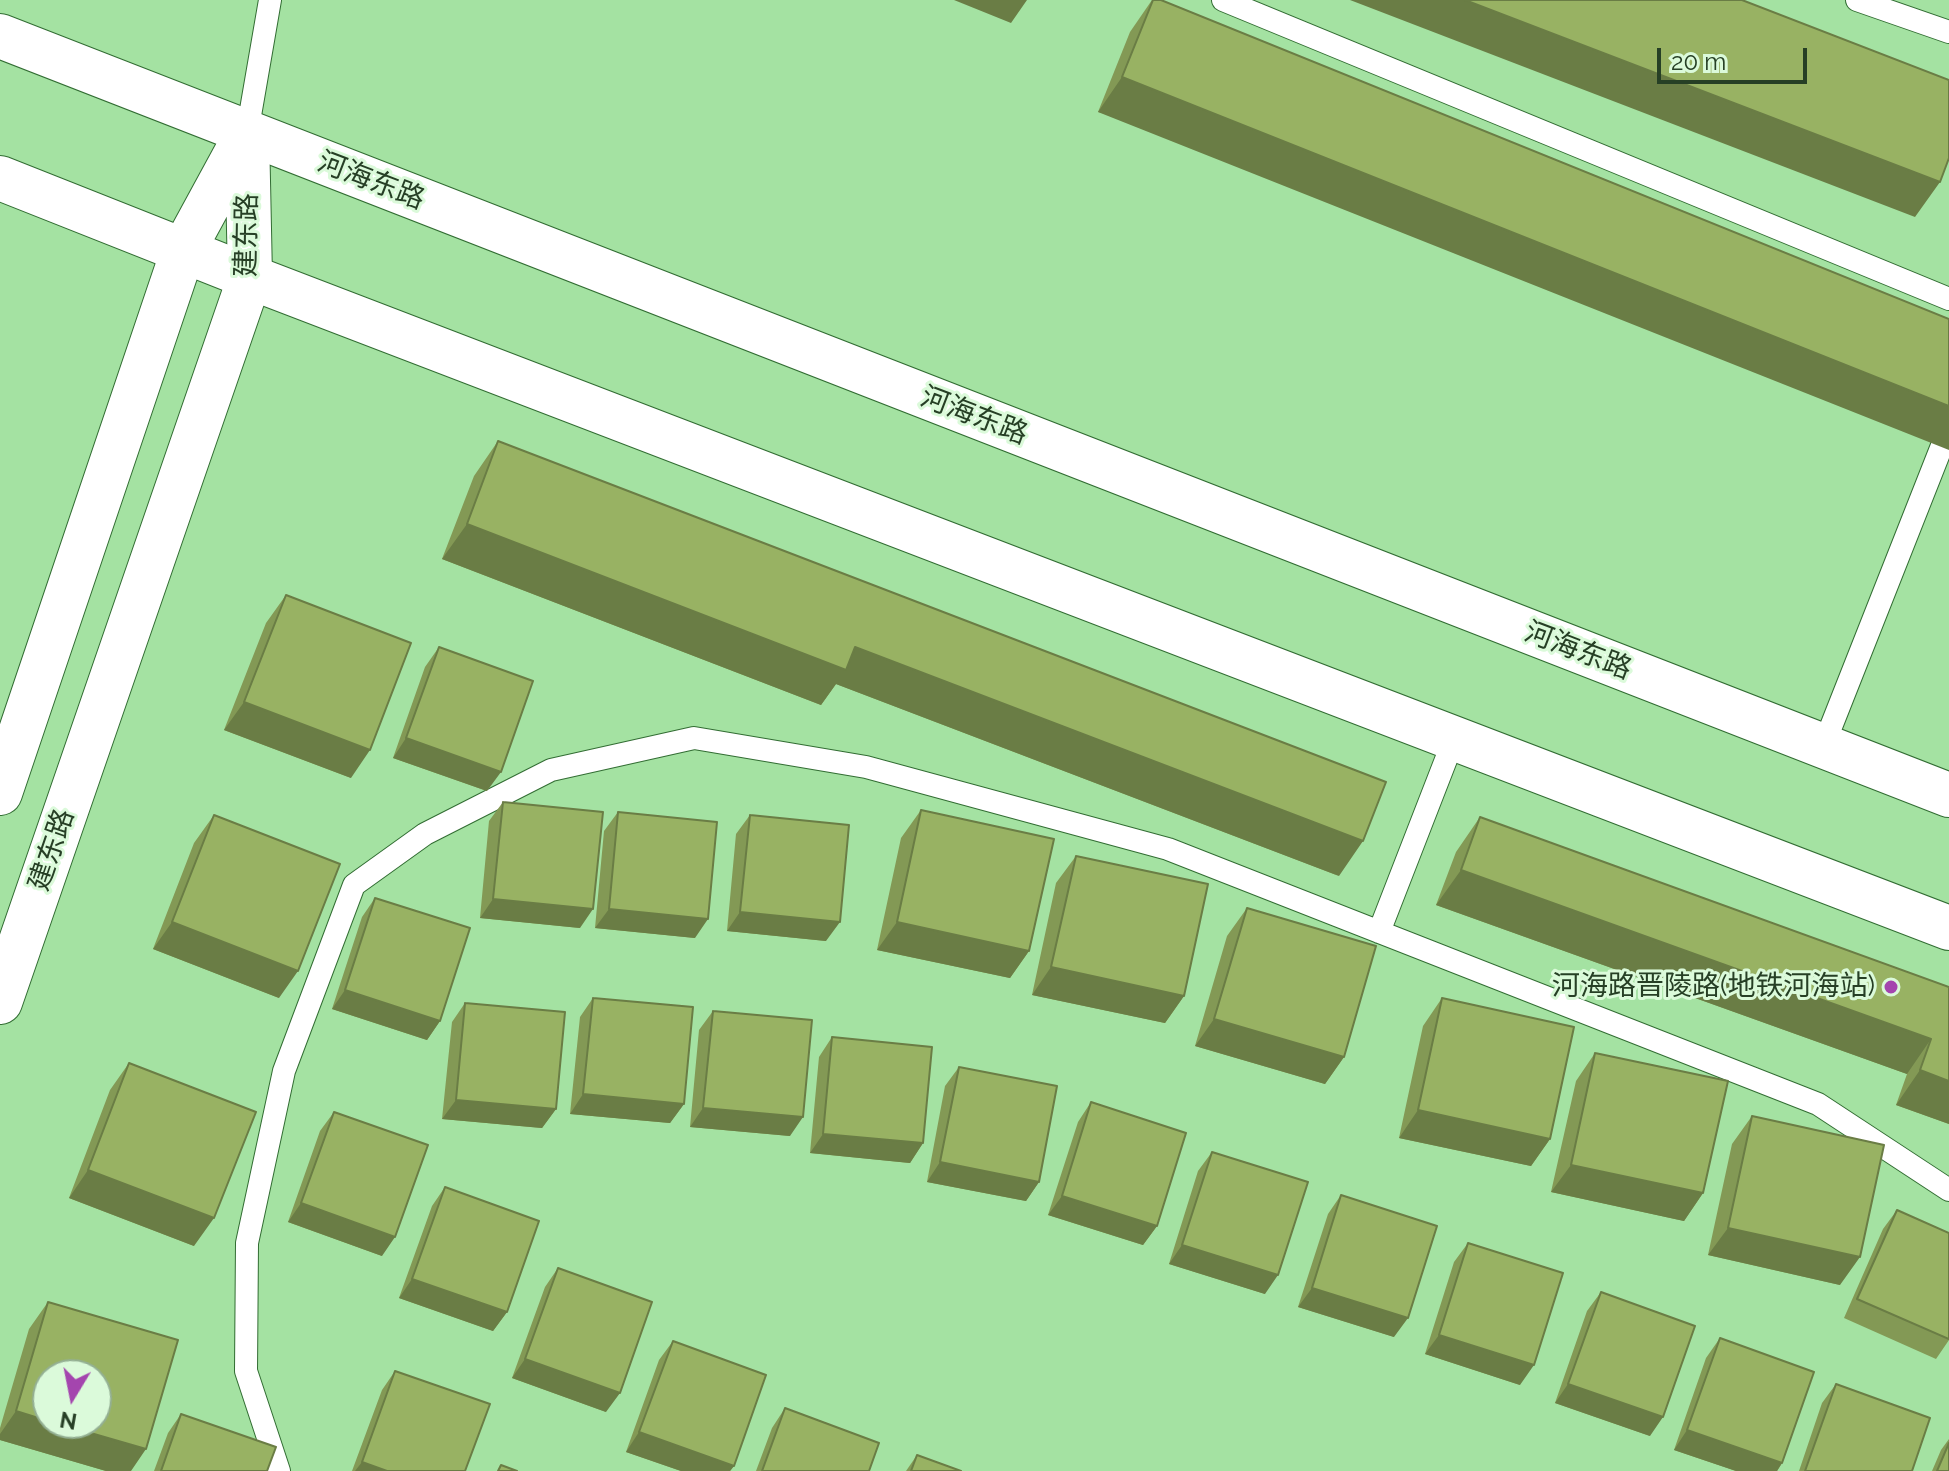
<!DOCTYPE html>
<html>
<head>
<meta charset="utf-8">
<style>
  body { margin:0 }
  #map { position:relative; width:1949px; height:1471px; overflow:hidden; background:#a4e2a2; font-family:Raleway,sans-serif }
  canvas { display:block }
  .north { position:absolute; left:32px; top:1359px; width:80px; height:80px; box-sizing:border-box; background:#dbfada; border:2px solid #93af92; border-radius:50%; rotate:190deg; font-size:22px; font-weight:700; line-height:32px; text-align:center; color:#263f25 }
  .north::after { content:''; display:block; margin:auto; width:28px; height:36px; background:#a445ae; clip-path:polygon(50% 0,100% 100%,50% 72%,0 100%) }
  .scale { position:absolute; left:1657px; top:48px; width:150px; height:36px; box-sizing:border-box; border:4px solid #263f25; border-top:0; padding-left:10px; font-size:24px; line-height:28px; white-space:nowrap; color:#263f25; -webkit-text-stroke:6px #dbfada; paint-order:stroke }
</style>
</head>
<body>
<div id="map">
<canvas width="1949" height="1471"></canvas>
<div class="north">N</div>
<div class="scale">20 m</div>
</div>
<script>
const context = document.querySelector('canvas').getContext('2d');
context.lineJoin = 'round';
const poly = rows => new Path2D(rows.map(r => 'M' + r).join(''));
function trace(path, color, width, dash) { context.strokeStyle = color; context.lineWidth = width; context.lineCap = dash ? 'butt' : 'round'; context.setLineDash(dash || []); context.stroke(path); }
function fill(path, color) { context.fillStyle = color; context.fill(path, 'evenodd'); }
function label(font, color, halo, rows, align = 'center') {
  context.font = font + ' Raleway,"Noto Sans SC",sans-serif'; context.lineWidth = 6; context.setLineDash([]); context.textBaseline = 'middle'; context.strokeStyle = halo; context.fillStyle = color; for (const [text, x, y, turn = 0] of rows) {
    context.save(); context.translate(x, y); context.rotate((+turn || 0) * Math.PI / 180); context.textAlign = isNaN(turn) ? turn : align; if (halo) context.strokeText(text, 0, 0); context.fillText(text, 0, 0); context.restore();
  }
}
const lane = poly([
  [1223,0,1949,299],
  [1857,0,1949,32],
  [247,133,270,0],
  [1823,747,1949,428],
  [1379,932,1454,739],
  [279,1471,246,1371,247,1243,284,1071,354,885,425,834,551,770,694,738,866,767,1168,849,1818,1104,1949,1190]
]);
const secondary = poly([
  [0,793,183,251,245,137],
  [0,1002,250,277,247,133]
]);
const primary = poly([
  [0,36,1949,795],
  [0,178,250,277,1949,928]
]);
trace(lane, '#326d33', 24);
trace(secondary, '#326d33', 46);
trace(primary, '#326d33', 46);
trace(lane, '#fff', 22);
trace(secondary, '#fff', 44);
trace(primary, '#fff', 44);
fill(poly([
  [1152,0,1161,0,1949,319,1098,112,1130,32],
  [498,441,1339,876,836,684,821,705,442,559,474,476],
  [286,595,351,778,224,730,266,623],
  [439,647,487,791,393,758,425,667],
  [503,802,580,928,480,918,489,821],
  [921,810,1029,951,1010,978,877,950,901,838],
  [618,812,695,938,595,928,604,831],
  [214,815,279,998,153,949,194,843],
  [750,815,826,941,727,931,736,834],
  [1480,817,1949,987,1949,1124,1896,1105,1907,1074,1436,905,1456,852],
  [1076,856,1184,996,1165,1023,1032,995,1056,883],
  [375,898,440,1021,427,1040,332,1009,362,917],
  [1247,908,1344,1057,1325,1084,1195,1046,1227,936],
  [593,998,684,1104,670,1123,570,1114,580,1017],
  [1442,998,1550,1139,1531,1166,1399,1138,1423,1026],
  [465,1003,556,1109,542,1128,442,1119,452,1022],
  [713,1011,790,1136,690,1127,699,1030],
  [832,1037,923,1143,910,1163,810,1153,819,1057],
  [1595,1053,1703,1193,1684,1221,1551,1192,1576,1081],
  [129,1063,194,1246,69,1198,110,1090],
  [959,1067,1039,1182,1026,1201,927,1182,945,1086],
  [1091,1102,1157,1226,1143,1245,1048,1215,1078,1122],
  [334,1112,382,1256,288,1222,320,1131],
  [1752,1116,1840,1285,1708,1255,1732,1144],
  [1212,1152,1265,1294,1169,1264,1198,1171],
  [445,1187,507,1312,493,1331,399,1298,432,1206],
  [1341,1195,1394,1337,1298,1307,1328,1214],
  [1897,1210,1949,1340,1936,1359,1844,1318,1883,1229],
  [1468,1243,1520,1385,1425,1354,1454,1262],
  [558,1268,606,1412,512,1378,545,1287],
  [1601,1292,1650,1436,1555,1403,1587,1311],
  [48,1302,131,1471,106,1471,0,1440,0,1428,29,1329],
  [1720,1338,1782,1463,1777,1471,1736,1471,1674,1450,1706,1358],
  [673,1341,734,1466,730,1471,681,1471,626,1452,659,1360],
  [395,1371,465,1471,352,1471,382,1390],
  [1836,1384,1912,1471,1799,1471,1822,1403],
  [785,1408,869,1471,756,1471,772,1428],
  [181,1414,267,1471,154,1471,168,1433],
  [1949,1439,1949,1471,1932,1471,1941,1450],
  [917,1455,961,1471,906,1471]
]), '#839955');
fill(poly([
  [954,0,1027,0,1011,23],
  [1350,0,1465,0,1940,182,1915,217],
  [1122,77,1949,406,1949,450,1098,112],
  [467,524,855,647,1363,841,1339,876,836,684,821,705,442,559],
  [244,702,370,750,351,778,224,730],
  [406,738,501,772,487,791,393,758],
  [1461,870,1931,1039,1907,1074,1436,905],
  [493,899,593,909,580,928,480,918],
  [609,909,708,919,695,938,595,928],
  [740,912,840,922,826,941,727,931],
  [172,922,298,971,279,998,153,949],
  [897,922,1029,951,1010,978,877,950],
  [1051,967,1184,996,1165,1023,1032,995],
  [345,990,440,1021,427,1040,332,1009],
  [1214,1019,1344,1057,1325,1084,1195,1046],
  [1920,1070,1949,1081,1949,1124,1896,1105],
  [583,1094,684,1104,670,1123,570,1114],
  [456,1100,556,1109,542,1128,442,1119],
  [703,1108,803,1117,790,1136,690,1127],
  [1418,1110,1550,1139,1531,1166,1399,1138],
  [823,1134,923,1143,910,1163,810,1153],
  [940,1162,1039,1182,1026,1201,927,1182],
  [1571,1165,1703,1193,1684,1221,1551,1192],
  [88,1170,214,1218,194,1246,69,1198],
  [1062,1196,1157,1226,1143,1245,1048,1215],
  [301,1203,395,1237,382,1256,288,1222],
  [1728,1228,1860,1257,1840,1285,1708,1255],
  [1182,1245,1278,1275,1265,1294,1169,1264],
  [412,1279,507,1312,493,1331,399,1298],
  [1312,1288,1408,1318,1394,1337,1298,1307],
  [1439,1335,1534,1365,1520,1385,1425,1354],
  [525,1359,620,1393,606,1412,512,1378],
  [1568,1384,1663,1417,1650,1436,1555,1403],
  [16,1411,48,1421,48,1423,56,1423,146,1449,131,1471,106,1471,0,1440,0,1434],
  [1687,1430,1782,1463,1777,1471,1736,1471,1674,1450],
  [639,1432,734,1466,730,1471,681,1471,626,1452],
  [362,1462,387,1471,355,1471]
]), '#6a7d45');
const building = poly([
  [1153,0,1161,0,1949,319,1949,406,1122,77,1153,0],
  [1465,0,1742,0,1949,80,1949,158,1940,182,1465,0],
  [498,441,1386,782,1363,841,855,647,846,670,467,524,498,441],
  [286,595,411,643,370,750,244,702,286,595],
  [439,647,533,681,501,772,406,738,439,647],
  [503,802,603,812,593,909,493,899,503,802],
  [921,810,1054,839,1029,951,897,922,921,810],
  [618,812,717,822,708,919,609,909,618,812],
  [214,815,340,864,298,971,172,922,214,815],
  [750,815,849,825,840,922,740,912,750,815],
  [1480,817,1949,987,1949,1081,1920,1070,1931,1039,1461,870,1480,817],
  [1076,856,1208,884,1184,996,1051,967,1076,856],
  [375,898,470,928,440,1021,345,990,375,898],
  [1247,908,1376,946,1344,1057,1214,1019,1247,908],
  [593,998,693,1007,684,1104,583,1094,593,998],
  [1442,998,1574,1027,1550,1139,1418,1110,1442,998],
  [465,1003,565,1012,556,1109,456,1100,465,1003],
  [713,1011,812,1020,803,1117,703,1108,713,1011],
  [832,1037,932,1047,923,1143,823,1134,832,1037],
  [1595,1053,1728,1081,1703,1193,1571,1165,1595,1053],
  [129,1063,256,1112,214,1218,88,1170,129,1063],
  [959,1067,1057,1086,1039,1182,940,1162,959,1067],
  [1091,1102,1186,1133,1157,1226,1062,1196,1091,1102],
  [334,1112,428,1145,395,1237,301,1203,334,1112],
  [1752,1116,1884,1145,1860,1257,1728,1228,1752,1116],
  [1212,1152,1308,1182,1278,1275,1182,1245,1212,1152],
  [445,1187,539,1221,507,1312,412,1279,445,1187],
  [1341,1195,1437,1226,1408,1318,1312,1288,1341,1195],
  [1897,1210,1949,1233,1949,1339,1857,1299,1897,1210],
  [1468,1243,1563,1273,1534,1365,1439,1335,1468,1243],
  [558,1268,652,1302,620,1393,525,1359,558,1268],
  [1601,1292,1695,1326,1663,1417,1568,1384,1601,1292],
  [48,1302,178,1340,146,1449,56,1423,96,1423,96,1375,48,1375,48,1421,16,1411,48,1302],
  [1720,1338,1814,1372,1782,1463,1687,1430,1720,1338],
  [673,1341,766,1375,734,1466,639,1432,673,1341],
  [395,1371,490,1404,465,1471,387,1471,362,1462,395,1371],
  [1836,1384,1930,1418,1912,1471,1805,1471,1836,1384],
  [785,1408,879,1443,869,1471,762,1471,785,1408],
  [181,1414,276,1447,267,1471,161,1471,181,1414],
  [1949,1443,1949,1471,1937,1471,1949,1443],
  [917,1455,961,1471,911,1471,917,1455],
  [501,1465,517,1471,498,1471,501,1465]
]);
fill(building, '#98b263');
trace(building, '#6a7d45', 2);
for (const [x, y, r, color] of [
  [1891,987,8,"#a445ae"]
]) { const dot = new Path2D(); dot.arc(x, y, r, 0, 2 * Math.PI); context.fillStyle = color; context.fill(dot); trace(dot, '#dbfada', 3); }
label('28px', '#263f25', '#dbfada', [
  ["河海东路",371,181,21],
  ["建东路",247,235,-89],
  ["河海东路",974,416,21],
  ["河海东路",1578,651,21],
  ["建东路",52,850,-71]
]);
label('28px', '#263f25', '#dbfada', [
  ["河海路晋陵路(地铁河海站)",1875,987]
], 'right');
</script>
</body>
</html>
